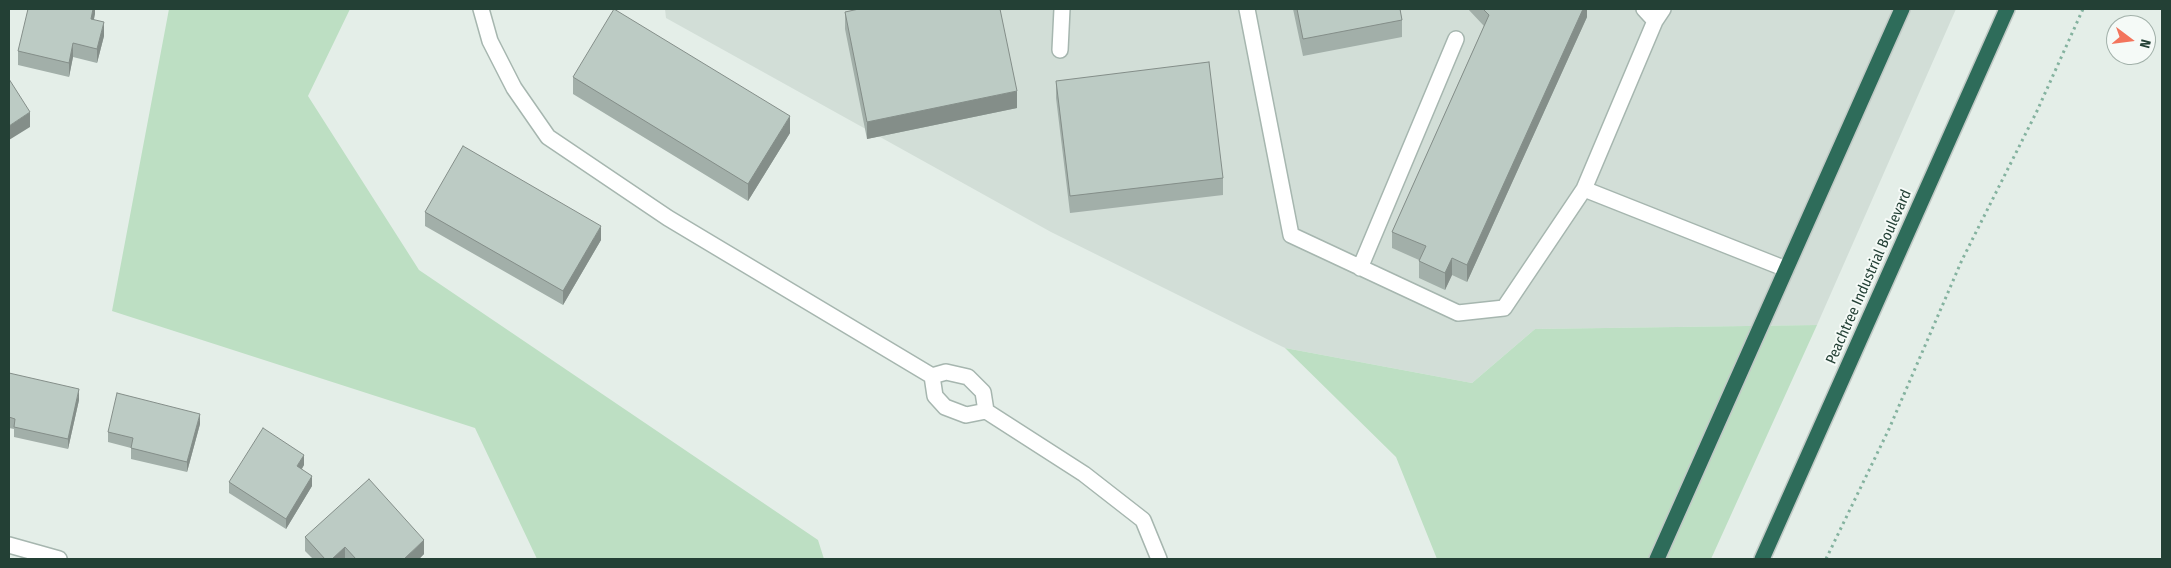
<!DOCTYPE html>
<html>
<head>
<meta charset="utf-8">
<style>
  body { margin:0 }
  #map { position:relative; width:2171px; height:568px; overflow:hidden; background:#e4eee8; font-family:"Fira Sans Condensed",sans-serif }
  canvas { display:block }
  .frame { position:absolute; inset:0; border:10px solid #234035; pointer-events:none }
  .north { position:absolute; left:2106px; top:15px; width:50px; height:50px; box-sizing:border-box; background:#f5faf7; border:1px solid #a1b0a9; border-radius:50%; rotate:105deg; font-size:14px; font-weight:700; line-height:20px; text-align:center; color:#234035 }
  .north::after { content:''; display:block; margin:auto; width:18px; height:22px; background:#f3745c; clip-path:polygon(50% 0,100% 100%,50% 72%,0 100%) }
</style>
</head>
<body>
<div id="map">
<canvas width="2171" height="568"></canvas>
<div class="frame"></div>
<div class="north">N</div>
</div>
<script>
const context = document.querySelector('canvas').getContext('2d');
context.lineJoin = 'round';
function fill(path, color) { context.fillStyle = color; context.fill(path, 'evenodd'); }
const poly = rows => new Path2D(rows.map(r => 'M' + r).join(''));
function trace(path, color, width, dash) { context.strokeStyle = color; context.lineWidth = width; context.lineCap = dash ? 'butt' : 'round'; context.setLineDash(dash || []); context.stroke(path); }
function label(font, color, halo, rows, align = 'center') {
  context.font = font + ' "Fira Sans Condensed",sans-serif'; context.lineWidth = 4; context.setLineDash([]); context.textBaseline = 'middle'; context.strokeStyle = halo; context.fillStyle = color; for (const [text, x, y, turn = 0] of rows) {
    context.save(); context.translate(x, y); context.rotate((+turn || 0) * Math.PI / 180); context.textAlign = isNaN(turn) ? turn : align; if (halo) context.strokeText(text, 0, 0); context.fillText(text, 0, 0); context.restore();
  }
}
fill(poly([
  [665,9,1956,9,1817,325,1535,329,1472,383,1285,348,1051,232,666,18]
]), '#d2ded7');
fill(poly([
  [169,9,350,9,308,96,419,270,818,540,824,559,537,559,475,428,112,311],
  [1817,325,1711,559,1437,559,1396,457,1285,348,1472,383,1535,329]
]), '#bddfc3');
const lane = poly([
  [1247,9,1291,235,1458,313,1504,308,1584,189,1786,269],
  [1644,9,1655,21],
  [1060,50,1062,9],
  [1584,189,1655,21,1663,9],
  [1360,268,1456,39]
]);
const street = poly([
  [481,9,490,41,514,88,548,137,668,218,932,376,946,372,968,377,983,392,986,411],
  [932,376,935,396,945,407,966,415,986,411,1084,474,1143,520,1159,559],
  [9,545,59,559]
]);
const highway = poly([
  [1657,559,1902,9],
  [1762,559,2007,9]
]);
trace(lane, '#a6b6af', 18);
trace(street, '#a6b6af', 18);
trace(highway, '#c1cac6', 18);
trace(poly([
  [1826,559,1889,429,1962,260,2037,111,2083,9]
]), '#84b29f', 3, [2.5, 4]);
trace(lane, '#fff', 15);
trace(street, '#fff', 15);
trace(highway, '#2e6c5a', 15);
fill(poly([
  [95,9,94,19,104,36,97,63,73,57,69,77,18,65,18,51],
  [1293,9,1400,9,1402,20,1402,37,1303,56],
  [1468,9,1587,9,1587,17,1467,282,1452,275,1445,290,1419,278,1419,260,1392,248,1392,232,1484,26],
  [845,12,1017,108,867,139,845,29],
  [573,77,790,133,748,201,573,94],
  [1056,81,1223,178,1223,195,1070,213,1056,98],
  [425,212,601,240,563,305,425,226],
  [9,373,79,400,68,449,14,437,14,429,9,428],
  [200,424,187,472,131,459,131,448,108,442,108,432],
  [304,465,302,469,312,486,286,529,229,493,229,482],
  [305,537,424,554,419,559,313,559,305,551]
]), '#a2afa9');
fill(poly([
  [93,9,95,9,95,14,91,33,91,19],
  [1583,9,1587,9,1587,17,1467,282,1467,265],
  [104,22,104,36,97,63,97,49],
  [73,43,73,57,69,77,69,63],
  [1017,91,1017,108,867,139,867,122],
  [30,112,30,127,9,140,9,126],
  [790,116,790,133,748,201,748,184],
  [601,226,601,240,563,305,563,291],
  [1452,258,1452,275,1445,290,1445,273],
  [79,389,79,400,68,449,68,439],
  [200,414,200,424,187,472,187,462],
  [304,455,304,465,297,476,297,466],
  [312,476,312,486,286,529,286,519],
  [424,540,424,554,419,559,404,559],
  [345,547,345,559,332,559]
]), '#848e89');
const building = poly([
  [28,9,93,9,91,19,104,22,97,49,73,43,69,63,18,51,28,9],
  [614,9,790,116,748,184,573,77,614,9],
  [859,9,1000,9,1017,91,867,122,845,12,859,9],
  [1297,9,1400,9,1402,20,1303,39,1297,9],
  [1483,9,1583,9,1467,265,1452,258,1445,273,1419,261,1426,246,1392,232,1489,15,1483,9],
  [1209,62,1223,178,1070,196,1056,81,1209,62],
  [9,79,30,112,9,126,9,79],
  [463,146,601,226,563,291,425,212,463,146],
  [9,373,79,389,68,439,14,427,15,419,9,417,9,373],
  [117,393,200,414,187,462,131,448,133,438,108,432,117,393],
  [263,428,304,455,297,466,312,476,286,519,229,482,263,428],
  [369,479,424,540,404,559,356,559,345,547,332,559,325,559,305,537,369,479]
]);
fill(building, '#bccbc4');
trace(building, '#848e89', 1);
label('15px', '#234035', '#f5faf7', [
  ["Peachtree Industrial Boulevard",1869,277,-66]
]);
</script>
</body>
</html>
